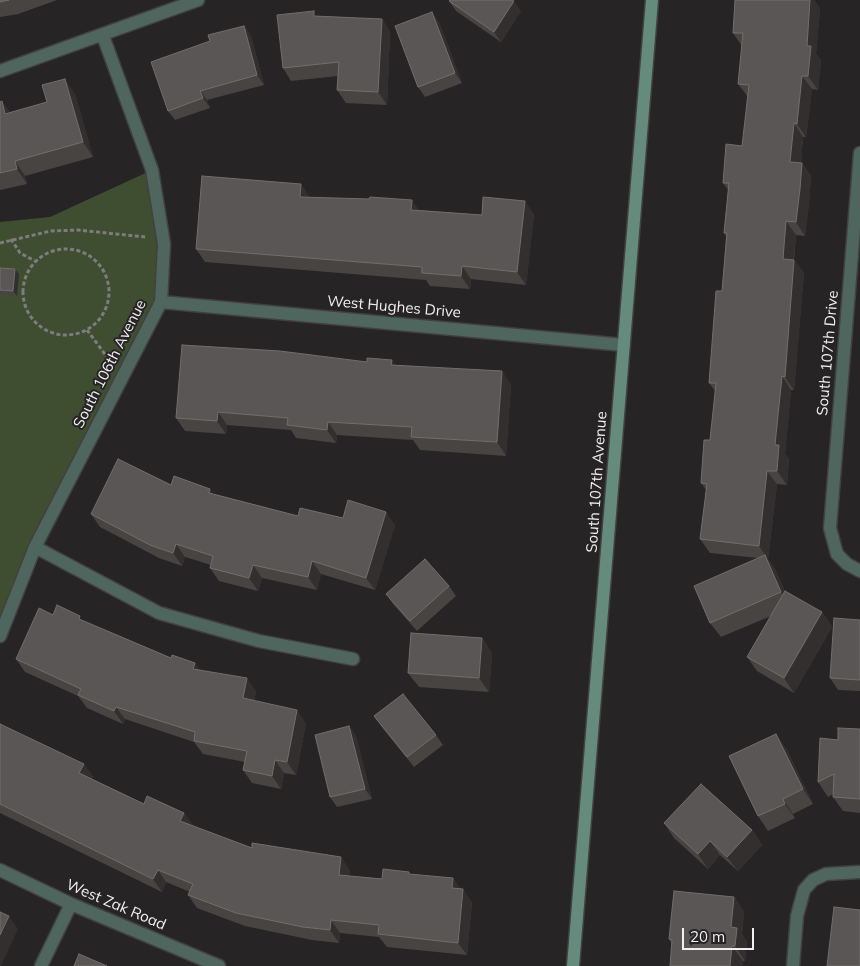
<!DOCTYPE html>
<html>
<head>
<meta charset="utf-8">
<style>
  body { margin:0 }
  #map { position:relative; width:860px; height:966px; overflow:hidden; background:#272426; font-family:Mulish,sans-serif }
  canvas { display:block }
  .scale { position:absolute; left:682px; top:928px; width:72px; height:22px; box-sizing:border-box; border:2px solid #f1eff1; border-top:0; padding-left:6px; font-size:15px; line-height:18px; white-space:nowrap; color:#f1eff1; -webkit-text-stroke:4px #272426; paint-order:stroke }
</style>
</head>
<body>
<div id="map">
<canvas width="860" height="966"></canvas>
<div class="scale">20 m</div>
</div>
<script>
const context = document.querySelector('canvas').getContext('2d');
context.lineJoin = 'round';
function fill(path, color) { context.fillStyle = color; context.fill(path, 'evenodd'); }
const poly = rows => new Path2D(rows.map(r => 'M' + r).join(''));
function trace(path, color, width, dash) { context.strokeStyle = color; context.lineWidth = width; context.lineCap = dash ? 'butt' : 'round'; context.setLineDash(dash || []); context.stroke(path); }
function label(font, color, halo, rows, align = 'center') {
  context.font = font + ' Mulish,sans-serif'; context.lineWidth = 4; context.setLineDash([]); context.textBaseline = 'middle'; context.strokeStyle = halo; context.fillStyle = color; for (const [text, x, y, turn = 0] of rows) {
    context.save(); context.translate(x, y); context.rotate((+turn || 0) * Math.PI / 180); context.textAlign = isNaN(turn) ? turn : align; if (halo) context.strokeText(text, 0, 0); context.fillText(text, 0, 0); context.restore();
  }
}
fill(poly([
  [152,170,164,244,161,302,92,434,0,636,0,222,50,217]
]), '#3f4e31');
const street = poly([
  [0,71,198,0],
  [860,153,830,528,837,554,847,564,860,571],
  [161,302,624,345],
  [35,547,159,613,259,641,353,659],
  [0,636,35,547,161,302,164,244,152,170,103,36],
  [0,870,71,904,219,966],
  [41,966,71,904],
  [793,966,797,916,804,890,813,880,826,874,860,872]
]);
const secondary = poly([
  [573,966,652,0]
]);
trace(street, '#434042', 15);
trace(secondary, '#434042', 15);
trace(poly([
  [11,239,20,253,35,261],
  [0,243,51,231,78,230,145,237],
  '23 292a43 43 0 1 1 86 0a43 43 0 1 1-86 0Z',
  [87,330,110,361]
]), '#7f7c7e', 3, [4, 2.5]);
trace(street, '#4f665e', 12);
trace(secondary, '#658b7d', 12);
fill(poly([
  [0,0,57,0,18,14,0,17],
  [735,0,814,0,820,9,816,54,821,60,818,90,812,89,806,137,803,137,801,163,802,163,811,176,809,203,805,236,796,235,794,260,804,273,794,390,791,390,785,454,789,459,787,485,777,484,768,559,775,569,785,592,822,612,832,627,794,693,757,671,747,657,771,616,721,637,710,623,758,558,710,553,700,539,706,490,701,483,710,440,715,391,709,383,722,291,726,236,724,233,728,190,723,183,742,146,748,97,738,84,742,46,733,33],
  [449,1,521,11,501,42,456,11],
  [317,16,382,19,390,32,387,105,346,103,337,90,338,76,291,81,283,68],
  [439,22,462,83,425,97,418,87],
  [244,26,251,36,264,85,207,100,210,108,175,120,168,111,210,41],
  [75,94,93,157,25,176,27,184,0,190,0,102,2,101,10,113],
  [310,197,419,210,482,215,534,214,526,285,471,279,470,289,430,286,426,280,205,262,196,249],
  [0,268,15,269,19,274,17,296,0,294],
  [396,365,511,384,506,456,420,450,413,440,337,435,336,443,296,438,291,430,227,425,226,434,185,431,176,418],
  [171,485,214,494,298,516,343,518,395,525,375,590,321,574,317,590,262,578,258,591,219,581,210,568,211,565,185,557,182,566,159,558,100,527,91,514],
  [449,586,456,596,417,631,393,604,386,594],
  [53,615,84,621,171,658,195,663,200,670,256,691,254,701,306,723,296,775,284,773,281,789,252,783,243,770,245,762,203,754,194,742,125,719,123,724,87,708,78,696,25,672,16,659],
  [860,620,860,691,838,690,830,678],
  [482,638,492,653,489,692,419,687,408,673],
  [374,716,436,735,443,745,414,767,381,726],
  [0,724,93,776,92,779,144,804,184,813,193,826,252,848,350,870,349,876,382,879,411,875,453,878,460,889,472,902,467,955,387,947,379,937,340,933,339,943,312,940,245,926,197,908,188,895,190,892,166,882,162,892,0,813],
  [349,726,356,736,372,799,337,807,330,797],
  [860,729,860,813,843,811,833,797,833,794,828,797,818,782,838,740],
  [786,748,813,804,793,814,795,818,768,831,758,816],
  [664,823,752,830,762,845,738,871,720,855,708,869,674,838],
  [734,897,744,912,742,934,747,942,745,961,743,961,742,966,670,966,672,944,669,939]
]), '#484442');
fill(poly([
  [810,0,814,0,820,9,816,54,821,60,818,90,808,76,807,46],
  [514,1,521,11,501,42,494,32],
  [432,12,439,22,462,83,455,73],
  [382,19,390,32,387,105,378,92],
  [244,26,251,36,264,85,257,75],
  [802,76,812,89,806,137,797,124],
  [65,79,75,94,93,157,83,142],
  [200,91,207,100,210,108,203,98],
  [2,101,12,116,5,114],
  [794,123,803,137,800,175,790,162],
  [15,161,25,176,27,184,17,169],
  [802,163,811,176,809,203,805,236,796,222],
  [301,184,310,197,309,210,300,197],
  [412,200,421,213,411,210],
  [525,201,534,214,526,285,517,272],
  [786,221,796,235,792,272,783,259],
  [794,260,804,273,794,390,785,377],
  [462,266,471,279,470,289,461,276],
  [15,269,19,274,17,296,13,291],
  [392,360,401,373,391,365],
  [502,371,511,384,506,456,497,442],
  [782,376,791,390,785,454,789,459,787,485,777,471,775,445],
  [218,412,227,425,226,434,217,421],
  [328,422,337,435,336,443,327,430],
  [767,471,777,484,768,559,759,546],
  [210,489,219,502,209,493],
  [386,512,395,525,375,590,366,578],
  [176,544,185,557,182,566,173,553],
  [765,555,775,569,791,607,781,592],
  [312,561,321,574,317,590,308,577],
  [253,565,262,578,258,591,249,578],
  [822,612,832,627,794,693,784,678],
  [482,638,492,653,489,692,479,678],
  [195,663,204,675,193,669],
  [247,678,256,691,252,711,243,698],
  [116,707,125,719,123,724,114,711],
  [297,710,306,723,296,775,287,762],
  [349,726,356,736,372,799,365,789],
  [776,734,786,748,813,804,803,789],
  [275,760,284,773,281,789,272,776],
  [84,764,93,776,88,786,79,773],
  [783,799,793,814,795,818,785,804],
  [184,813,193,825,189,834,180,821],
  [752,830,762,845,738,871,727,857],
  [710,841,720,855,708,869,698,854],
  [341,857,350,870,348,888,339,875],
  [158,870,166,882,162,892,153,879],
  [453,878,462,891,452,888],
  [463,889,472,902,467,955,458,943],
  [734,897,744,912,742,934,747,942,745,961,735,946,731,927],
  [9,916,18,929,1,966,0,966,0,935],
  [331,920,340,933,339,943,330,930],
  [732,946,743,961,742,966,730,966]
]), '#332f2f');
const building = poly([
  [0,0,9,0,0,2,0,0],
  [450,0,512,0,514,1,494,32,449,1,450,0],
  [735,0,810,0,807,46,811,46,808,76,802,76,797,124,794,123,790,162,802,163,800,189,796,222,786,221,783,259,794,260,785,377,782,376,775,445,779,445,777,471,767,471,759,546,700,539,707,484,701,483,704,440,710,440,716,383,709,383,716,291,722,291,727,233,724,233,729,183,723,183,726,144,742,146,749,85,738,84,743,33,733,33,735,0],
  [314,11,314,16,382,19,378,92,337,90,339,62,283,68,277,15,314,11],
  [432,12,455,73,418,87,395,26,432,12],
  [244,26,257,75,200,91,203,98,168,111,151,62,210,41,208,35,244,26],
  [65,79,83,142,15,161,17,169,0,173,0,102,2,101,5,114,47,102,42,85,65,79],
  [202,176,301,184,300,197,369,199,370,197,412,200,411,210,482,215,483,197,525,201,517,272,462,266,461,276,422,273,422,267,196,249,202,176],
  [0,268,15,269,13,291,0,290,0,268],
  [182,345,280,351,367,362,367,358,392,360,391,365,502,371,497,442,411,437,412,427,328,422,327,430,287,425,288,418,218,412,217,421,176,418,182,345],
  [118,459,171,485,174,476,210,489,209,493,298,516,300,508,343,518,348,500,386,512,366,578,312,561,308,577,253,565,249,578,210,568,213,556,176,544,173,553,150,545,91,514,118,459],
  [765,555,781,592,710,623,694,586,765,555],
  [425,559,449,586,410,621,386,594,425,559],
  [785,591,822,612,784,678,747,657,785,591],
  [57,605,80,616,79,619,171,658,172,655,195,663,193,669,247,678,243,698,297,710,287,762,275,760,272,776,243,770,247,751,194,741,195,732,116,707,114,711,78,695,81,689,16,659,39,608,53,615,57,605],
  [834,618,860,620,860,680,830,678,834,618],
  [411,633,482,638,479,678,408,673,411,633],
  [403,694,436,735,407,757,374,716,403,694],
  [0,724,84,764,79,773,144,804,147,796,184,813,180,821,252,848,252,843,341,857,339,875,382,879,383,869,409,872,409,874,453,878,452,888,463,889,458,943,378,934,379,925,331,920,330,930,303,927,236,913,188,895,193,884,158,870,153,879,0,804,0,724],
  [349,726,365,789,330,797,315,735,349,726],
  [838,728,860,729,860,799,833,797,834,774,818,782,820,738,838,740,838,728],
  [776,734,803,789,783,799,785,804,758,816,729,756,776,734],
  [701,784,752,830,727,857,710,841,698,854,664,823,701,784],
  [674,891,734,897,731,927,737,928,735,946,732,946,730,966,670,966,672,940,669,939,674,891],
  [834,907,860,910,860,966,827,966,834,907],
  [0,912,9,916,0,935,0,912],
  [79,954,107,966,74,966,79,954]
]);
fill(building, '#5a5655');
trace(building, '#726e6d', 1);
label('15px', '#f1eff1', '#272426', [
  ["West Hughes Drive",394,307,5],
  ["South 107th Drive",828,353,-85],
  ["South 106th Avenue",110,364,-63],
  ["South 107th Avenue",597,482,-86],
  ["West Zak Road",116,905,23]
]);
</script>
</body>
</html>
